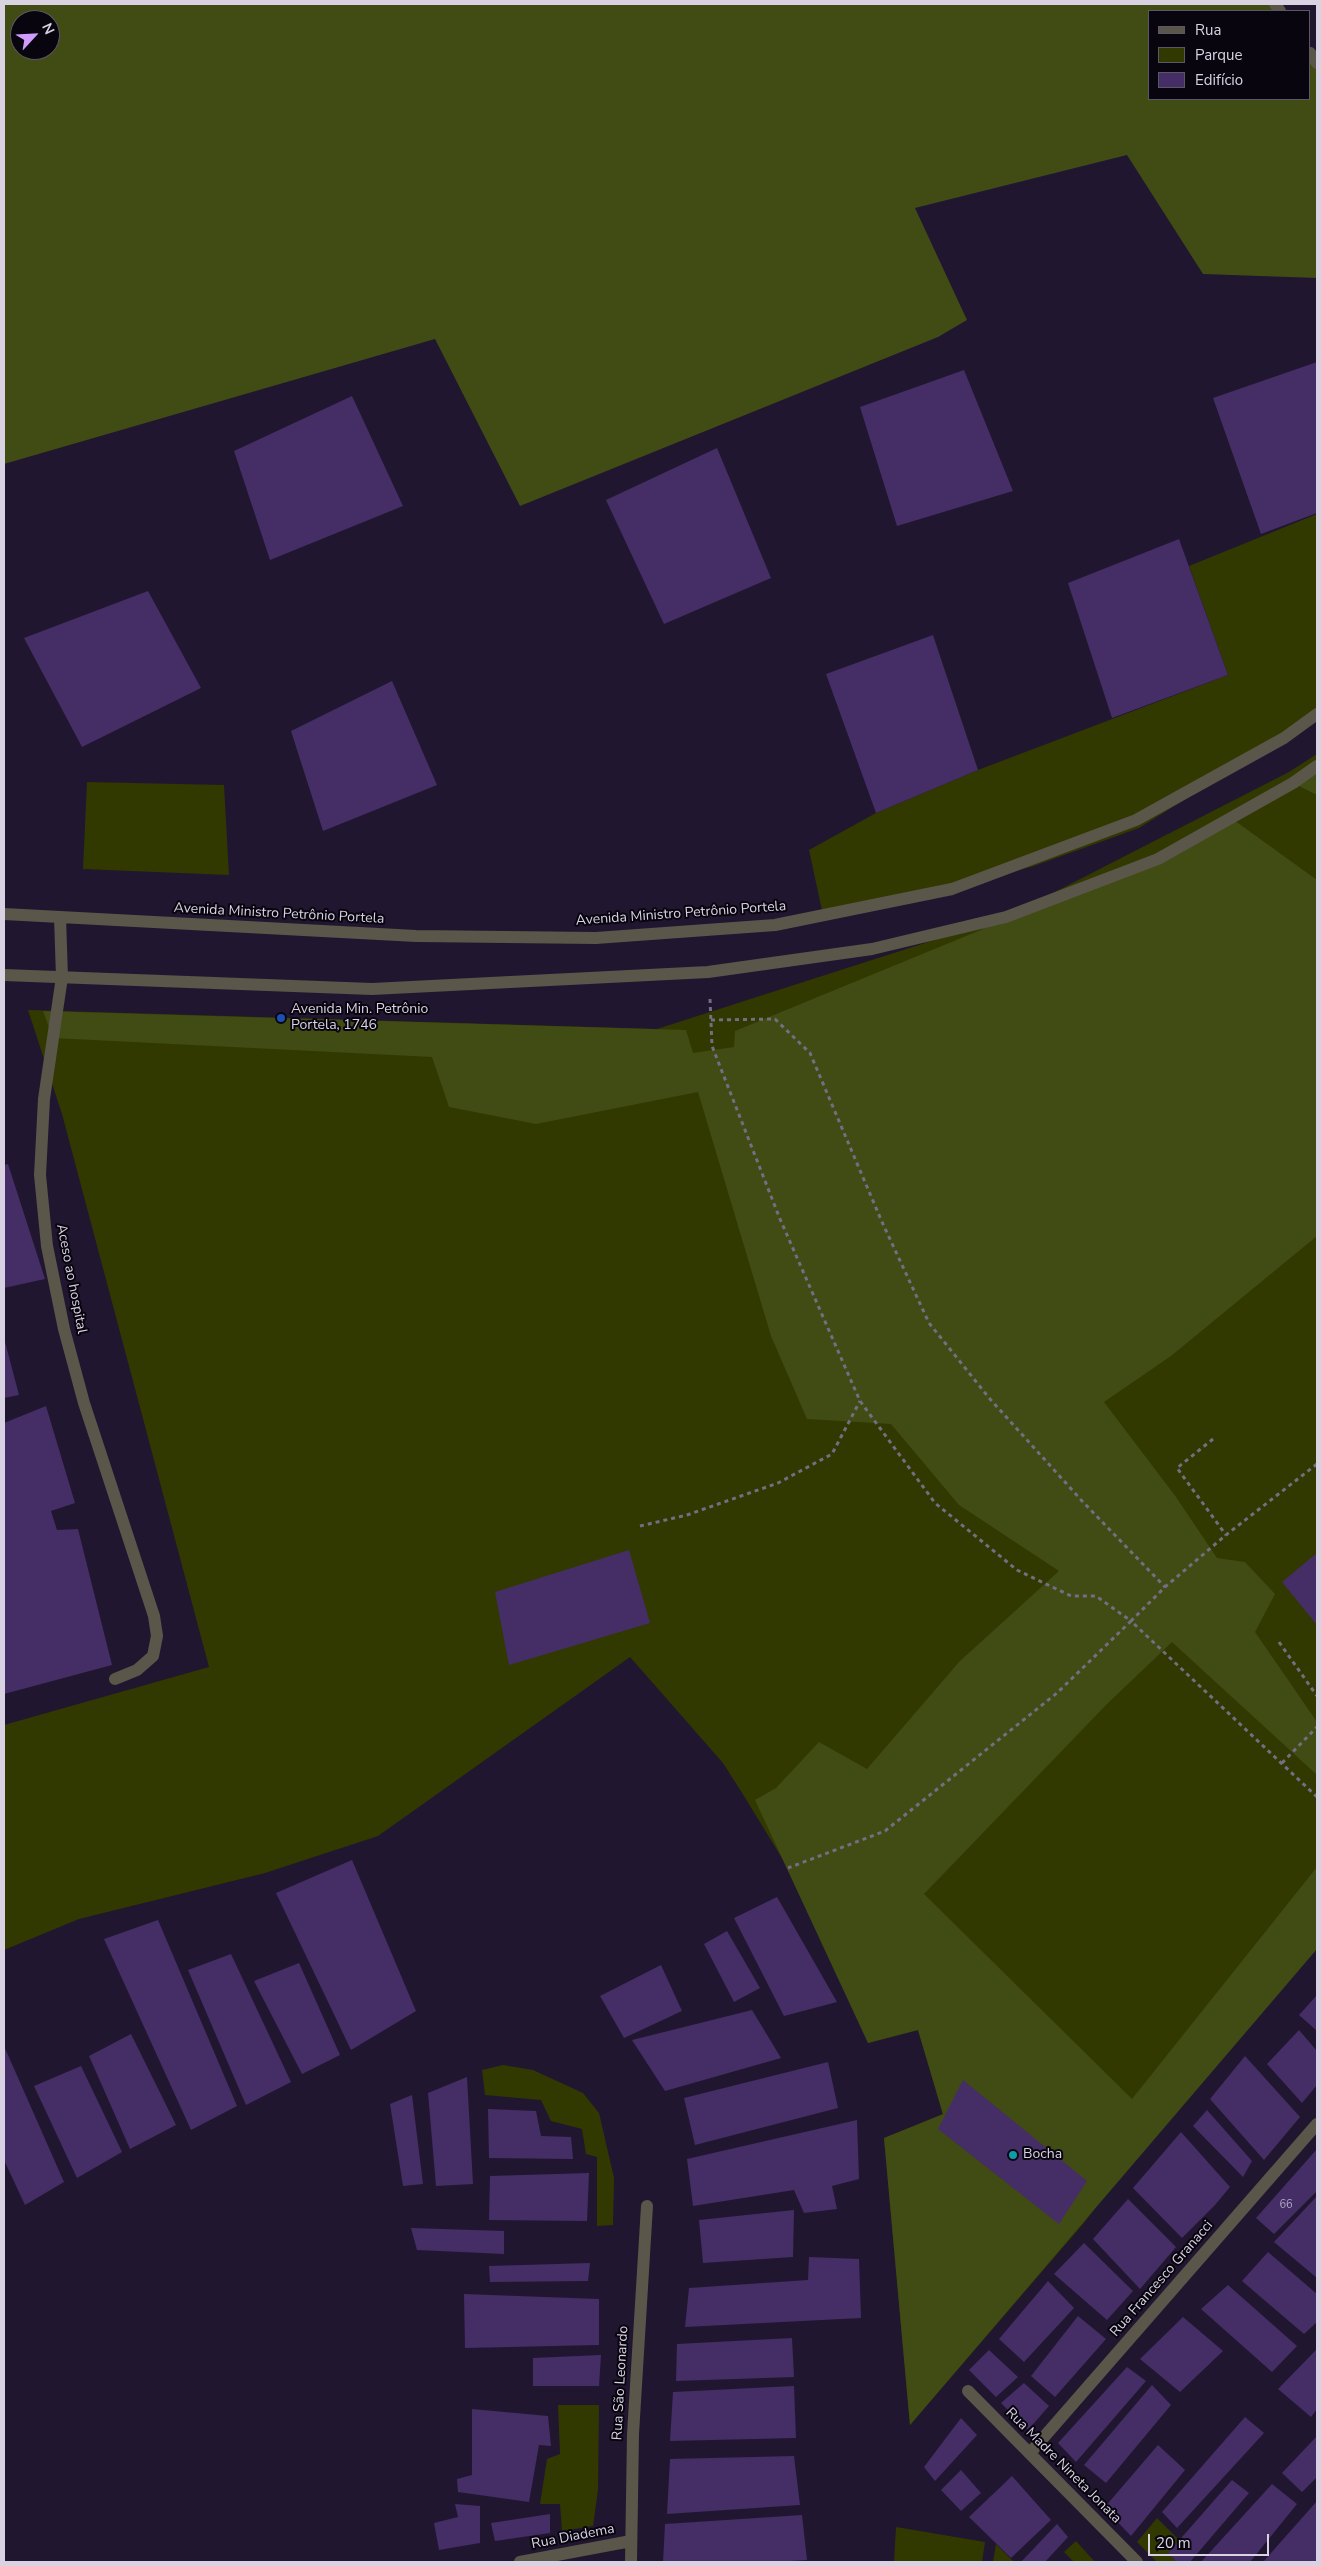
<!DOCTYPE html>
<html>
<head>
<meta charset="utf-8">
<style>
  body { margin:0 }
  #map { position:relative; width:1321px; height:2566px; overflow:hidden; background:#21162f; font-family:"Nunito Sans",sans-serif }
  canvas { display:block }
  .frame { position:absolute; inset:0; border:5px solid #d8d2e3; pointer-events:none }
  .legend { position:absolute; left:1148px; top:10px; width:162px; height:90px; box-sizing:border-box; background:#09050f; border:1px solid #5c5764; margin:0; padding:6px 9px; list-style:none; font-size:15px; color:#d8d2e3 }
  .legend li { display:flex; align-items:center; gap:10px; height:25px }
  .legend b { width:25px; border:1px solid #5c5764 }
  .north { position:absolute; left:10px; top:10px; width:50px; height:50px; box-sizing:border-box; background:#09050f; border:1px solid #5c5764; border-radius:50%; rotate:65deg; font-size:14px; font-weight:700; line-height:20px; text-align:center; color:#d8d2e3 }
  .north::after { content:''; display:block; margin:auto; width:18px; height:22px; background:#d09dfe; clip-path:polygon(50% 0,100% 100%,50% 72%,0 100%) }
  .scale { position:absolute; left:1148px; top:2534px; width:121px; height:22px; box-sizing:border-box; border:2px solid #d8d2e3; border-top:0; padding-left:6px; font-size:15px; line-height:18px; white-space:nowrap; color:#d8d2e3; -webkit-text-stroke:4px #09050f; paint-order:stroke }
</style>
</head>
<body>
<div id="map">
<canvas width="1321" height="2566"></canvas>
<div class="frame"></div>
<ul class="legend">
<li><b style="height:6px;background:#5a5649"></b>Rua</li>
<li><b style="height:14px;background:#313900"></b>Parque</li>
<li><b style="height:14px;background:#452d66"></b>Edifício</li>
</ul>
<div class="north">N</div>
<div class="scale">20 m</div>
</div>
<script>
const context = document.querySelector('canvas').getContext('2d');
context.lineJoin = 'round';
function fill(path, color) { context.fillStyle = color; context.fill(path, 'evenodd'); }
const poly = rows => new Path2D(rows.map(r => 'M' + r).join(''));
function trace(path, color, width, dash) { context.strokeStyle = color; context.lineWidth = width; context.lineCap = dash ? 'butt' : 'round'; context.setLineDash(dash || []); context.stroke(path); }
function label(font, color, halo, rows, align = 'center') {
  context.font = font + ' "Nunito Sans",sans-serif'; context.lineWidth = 4; context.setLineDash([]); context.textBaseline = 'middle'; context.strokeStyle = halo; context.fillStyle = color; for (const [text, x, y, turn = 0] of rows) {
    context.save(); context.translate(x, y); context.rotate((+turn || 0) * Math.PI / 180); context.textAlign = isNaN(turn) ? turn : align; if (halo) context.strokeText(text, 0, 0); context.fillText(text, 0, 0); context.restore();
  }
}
fill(poly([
  [1317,514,1317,714,1284,738,1139,828,1034,866,952,889,823,915,809,850,876,813,978,770,1228,675,1189,566],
  [1317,754,1317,1914,1083,2224,910,2425,884,2138,943,2115,918,2030,868,2043,832,1952,788,1868,744,1796,723,1763,630,1657,378,1836,265,1873,79,1919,4,1950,4,1725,209,1667,62,1114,28,1010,657,1029,1006,917,1289,772],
  [87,782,224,785,229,875,83,869],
  [503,2065,533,2070,583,2093,599,2113,614,2178,613,2225,597,2226,597,2157,586,2154,582,2129,551,2121,541,2100,485,2095,482,2070],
  [558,2405,599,2405,598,2490,593,2526,562,2531,560,2504,540,2504,547,2459,560,2454],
  [1157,2518,1180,2541,1168,2553,1177,2562,1157,2562,1137,2542],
  [896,2527,985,2542,982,2562,894,2562],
  [1076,2541,1095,2562,1074,2562,1064,2552],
  [996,2544,1014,2562,993,2562]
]), '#313900');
fill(poly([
  [4,4,1275,4,1281,11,1150,11,1150,99,1310,99,1310,53,1317,63,1317,278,1203,274,1127,155,915,208,967,320,938,337,520,506,435,339,4,464],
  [20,20,50,20,50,50,20,50],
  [1317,766,1317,795,1293,783],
  [1231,818,1317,880,1317,1236,1171,1356,1104,1402,1176,1497,1217,1558,1245,1562,1275,1594,1255,1632,1317,1722,1317,1775,1172,1642,1107,1704,924,1894,1132,2099,1317,1867,1317,1949,910,2425,884,2138,943,2114,918,2030,868,2043,755,1800,776,1788,819,1742,867,1769,959,1662,1059,1571,959,1505,891,1424,807,1419,771,1336,698,1092,536,1124,449,1107,432,1057,53,1038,43,1011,686,1030,693,1053,734,1047,735,1031,1095,883]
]), '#414b14');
fill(poly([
  [1317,362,1317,513,1261,534,1213,398],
  [964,370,1013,491,897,526,860,407],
  [352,396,403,506,270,560,234,451],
  [717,448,771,578,664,624,606,500],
  [1179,539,1228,675,1112,718,1068,583],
  [148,591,201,688,82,747,24,638],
  [933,635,978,770,876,813,826,674],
  [392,681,437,785,323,831,291,731],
  [8,1164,45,1279,4,1288,4,1165],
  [4,1338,19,1395,4,1398],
  [46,1406,75,1503,51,1511,57,1530,78,1529,112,1665,4,1694,4,1423],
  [629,1550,650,1623,509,1665,495,1592],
  [1317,1553,1317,1625,1282,1582],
  [352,1860,416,2011,351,2050,276,1893],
  [777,1897,837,2002,784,2016,734,1918],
  [158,1920,237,2106,191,2130,104,1939],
  [727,1931,760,1988,734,2002,704,1944],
  [231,1954,291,2082,246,2105,188,1970],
  [299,1963,340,2055,302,2074,254,1981],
  [661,1965,682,2011,624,2038,600,1996],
  [1317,1995,1317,2031,1299,2015],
  [752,2010,781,2058,665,2091,632,2040],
  [1299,2030,1317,2051,1317,2085,1302,2103,1267,2064],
  [131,2034,176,2125,130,2149,89,2056],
  [4,2046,64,2182,25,2205,4,2160],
  [1245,2056,1300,2117,1264,2160,1210,2099],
  [828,2062,838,2108,695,2145,684,2098],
  [81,2066,122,2152,77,2178,34,2086],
  [467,2077,473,2184,436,2186,428,2093],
  [963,2080,1087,2181,1059,2224,938,2129],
  [412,2095,423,2184,403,2186,390,2104],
  [488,2109,536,2111,541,2136,571,2137,573,2159,489,2158],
  [1207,2110,1252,2161,1243,2177,1193,2126],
  [857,2120,859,2179,832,2186,837,2209,804,2213,794,2190,693,2206,687,2159],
  [1181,2132,1230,2187,1215,2205,1182,2238,1133,2188],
  [1317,2149,1317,2191,1274,2234,1256,2218],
  [589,2173,587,2221,489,2220,490,2176],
  [1317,2196,1317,2278,1274,2242],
  [1128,2199,1176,2247,1140,2289,1093,2239],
  [794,2210,793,2257,703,2263,699,2220],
  [411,2228,504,2231,504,2254,417,2250],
  [1084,2243,1133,2291,1107,2320,1054,2274],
  [1268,2252,1317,2294,1317,2322,1304,2334,1242,2281],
  [809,2257,859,2259,861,2318,685,2327,689,2288,808,2280],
  [590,2263,588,2281,490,2282,489,2266],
  [1048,2281,1074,2308,1024,2362,999,2339],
  [1228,2285,1297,2346,1272,2372,1201,2309],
  [464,2294,599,2299,599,2345,465,2348],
  [1078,2316,1106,2339,1055,2397,1031,2376],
  [1183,2317,1223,2351,1180,2392,1140,2359],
  [792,2338,794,2377,676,2381,677,2344],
  [1317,2349,1317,2409,1311,2417,1278,2389],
  [989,2350,1018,2377,996,2397,969,2370],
  [601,2355,599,2386,533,2386,533,2358],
  [1127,2367,1146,2381,1076,2462,1058,2443],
  [1024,2383,1049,2406,1028,2430,1001,2403],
  [1152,2385,1171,2405,1106,2483,1084,2465],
  [794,2386,796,2438,670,2441,673,2392],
  [472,2409,548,2416,551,2446,539,2445,529,2502,458,2492,457,2479,472,2475],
  [1245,2417,1264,2433,1177,2528,1162,2512],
  [961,2418,977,2435,935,2481,924,2467],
  [1317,2436,1317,2477,1302,2492,1282,2473],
  [1158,2445,1185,2470,1131,2536,1104,2508],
  [794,2456,800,2505,667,2514,670,2459],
  [961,2470,981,2493,961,2511,941,2490],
  [1012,2476,1051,2520,1011,2558,969,2517],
  [1232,2480,1249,2493,1190,2562,1177,2562,1168,2553],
  [1272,2484,1297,2504,1250,2562,1201,2562],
  [1317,2501,1317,2562,1263,2562],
  [455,2504,480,2506,480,2543,439,2550,434,2523,458,2517],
  [550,2514,550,2533,495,2541,491,2523],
  [802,2515,807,2560,773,2562,663,2562,665,2524],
  [1057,2524,1068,2537,1045,2562,1021,2562]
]), '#452d66');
trace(poly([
  [710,999,712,1046,780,1219,860,1401,935,1503,1017,1570,1071,1596,1096,1596,1131,1621,1057,1693,885,1831,788,1868],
  [711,1020,775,1019,810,1053,882,1222,929,1323,990,1399,1083,1502,1165,1587],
  [1213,1439,1177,1468,1226,1535],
  [1317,1464,1226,1535,1165,1587,1131,1621,1317,1797],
  [640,1526,687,1515,778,1483,832,1454,860,1401],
  [1279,1642,1317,1696],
  [1282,1763,1317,1727]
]), '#756d82', 3, [4, 4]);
trace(poly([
  [1275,4,1280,11],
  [1310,53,1317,63],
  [4,914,416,936,596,938,775,925,952,889,1136,820,1284,738,1317,714],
  [60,917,62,977,44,1099,40,1175,47,1246,64,1329,84,1403,154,1616,157,1636,153,1656,137,1670,115,1679],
  [4,975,372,989,708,972,872,949,1006,917,1158,859,1293,783,1317,766],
  [968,2391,1137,2562],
  [1030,2453,1317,2124],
  [520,2562,631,2541],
  [631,2562,633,2434,647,2206]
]), '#5a5649', 12);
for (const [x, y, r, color] of [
  [281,1018,5,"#1a4fb4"],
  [1013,2155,5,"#0f9aa8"]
]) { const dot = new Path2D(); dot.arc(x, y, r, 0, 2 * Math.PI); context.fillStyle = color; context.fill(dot); trace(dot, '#09050f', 2); }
label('11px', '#b3a9c4', null, [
  ["66",1286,2205]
]);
label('14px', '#d8d2e3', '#09050f', [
  ["Avenida Ministro Petrônio Portela",279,914,3],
  ["Avenida Ministro Petrônio Portela",681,914,-4],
  ["Aceso ao hospital",71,1279,79],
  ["Rua Francesco Granacci",1162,2279,-49],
  ["Rua São Leonardo",621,2383,-87],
  ["Rua Madre Nineta Jonata",1063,2466,45],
  ["Rua Diadema",573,2537,-11]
]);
label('14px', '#d8d2e3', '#09050f', [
  ["Avenida Min. Petrônio",291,1010],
  ["Portela, 1746",291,1026],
  ["Bocha",1023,2155]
], 'left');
</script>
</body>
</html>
